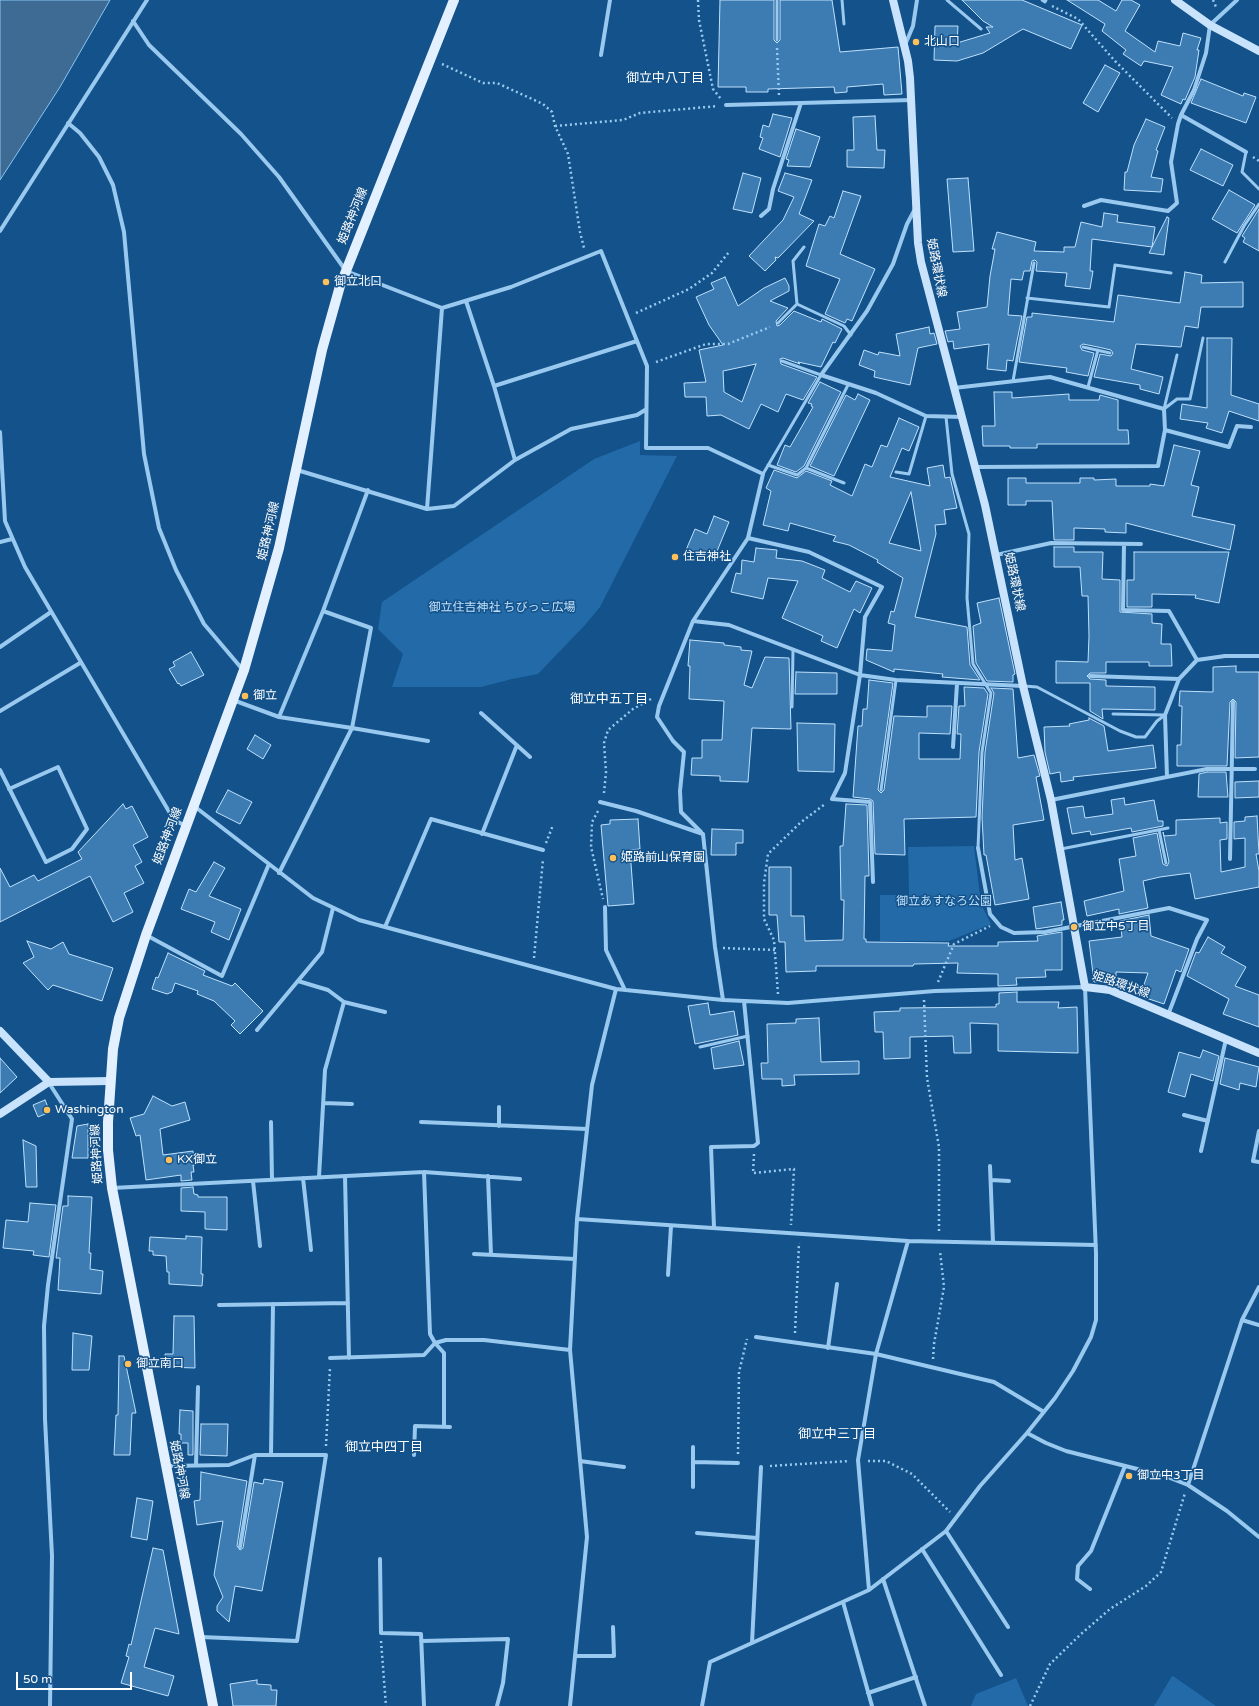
<!DOCTYPE html>
<html>
<head>
<meta charset="utf-8">
<style>
  body { margin:0 }
  #map { position:relative; width:1259px; height:1706px; overflow:hidden; background:#13528a; font-family:"Varela Round",sans-serif }
  canvas { display:block }
  .scale { position:absolute; left:16px; top:1672px; width:116px; height:18px; box-sizing:border-box; border:2px solid #fff; border-top:0; padding-left:5px; font-size:12px; line-height:14px; white-space:nowrap; color:#fff; -webkit-text-stroke:3px #13528a; paint-order:stroke }
</style>
</head>
<body>
<div id="map">
<canvas width="1259" height="1706"></canvas>
<div class="scale">50 m</div>
</div>
<script>
const context = document.querySelector('canvas').getContext('2d');
context.lineJoin = 'round';
function fill(path, color) { context.fillStyle = color; context.fill(path, 'evenodd'); }
const poly = rows => new Path2D(rows.map(r => 'M' + r).join(''));
function trace(path, color, width, dash) { context.strokeStyle = color; context.lineWidth = width; context.lineCap = dash ? 'butt' : 'round'; context.setLineDash(dash || []); context.stroke(path); }
function label(font, color, halo, rows, align = 'center') {
  context.font = font + ' "Varela Round","Noto Sans JP",sans-serif'; context.lineWidth = 3; context.setLineDash([]); context.textBaseline = 'middle'; context.strokeStyle = halo; context.fillStyle = color; for (const [text, x, y, turn = 0] of rows) {
    context.save(); context.translate(x, y); context.rotate((+turn || 0) * Math.PI / 180); context.textAlign = isNaN(turn) ? turn : align; if (halo) context.strokeText(text, 0, 0); context.fillText(text, 0, 0); context.restore();
  }
}
fill(poly([
  [640,441,640,455,677,456,600,607,585,625,538,674,512,679,481,687,392,687,403,654,378,629,382,602,594,459],
  [974,846,981,904,991,924,949,941,880,941,880,895,909,895,908,847],
  [1172,1676,1173,1676,1216,1706,1154,1706],
  [1016,1678,1028,1706,971,1706,976,1694]
]), '#226aa8');
const water = poly([
  [0,0,110,0,60,87,0,180,0,0]
]);
fill(water, '#3d6b94');
trace(water, '#8cc5f3', 1);
const building = poly([
  [720,0,774,0,774,40,777,43,780,40,780,0,832,0,840,52,898,47,902,94,884,95,883,84,847,87,847,92,835,93,834,87,768,89,768,92,746,92,746,87,718,87,720,0],
  [962,0,1022,0,1082,25,1071,49,1023,29,983,53,957,61,934,60,935,26,958,26,957,43,990,33,986,27,993,27,983,21,962,0],
  [1067,0,1098,0,1116,11,1122,0,1131,0,1140,5,1125,31,1155,52,1158,41,1180,46,1183,33,1201,38,1197,50,1199,50,1195,77,1185,100,1183,99,1181,104,1161,95,1173,67,1144,61,1141,66,1123,54,1126,50,1102,31,1105,24,1067,0],
  [1105,65,1120,73,1098,112,1083,103,1105,65],
  [1201,79,1243,96,1244,93,1256,97,1246,123,1191,103,1201,79],
  [773,114,792,118,780,157,759,149,763,138,760,137,763,125,769,127,773,114],
  [875,116,877,150,885,150,884,168,847,167,847,150,854,150,853,117,875,116],
  [1146,119,1165,127,1156,150,1158,151,1151,177,1163,179,1161,192,1124,190,1125,172,1127,172,1134,145,1146,119],
  [796,129,820,137,810,167,787,166,789,160,786,159,796,129],
  [1201,149,1233,165,1223,186,1190,170,1201,149],
  [743,173,761,178,752,213,733,209,743,173],
  [785,173,812,180,799,214,814,221,778,258,775,257,776,260,765,271,749,256,783,220,794,197,778,191,785,173],
  [968,178,974,251,953,252,947,179,968,178],
  [1229,190,1255,205,1237,233,1212,219,1229,190],
  [843,191,861,196,840,254,875,269,852,321,847,319,845,323,825,314,840,279,806,266,819,224,825,226,830,216,834,218,843,191],
  [1259,209,1259,251,1243,242,1245,238,1242,236,1259,209],
  [1104,213,1118,215,1117,222,1155,227,1152,247,1092,239,1090,271,1093,271,1090,289,1065,286,1067,273,1036,271,1037,262,1035,260,1032,261,1030,271,1024,271,1022,280,1011,279,1008,315,1022,316,1013,361,1007,360,1006,371,987,369,989,344,954,349,953,341,948,342,945,331,960,329,957,312,987,307,990,276,995,249,992,249,997,232,1036,242,1034,251,1064,252,1064,247,1075,247,1081,222,1102,227,1104,213],
  [1167,217,1169,218,1164,255,1149,253,1167,217],
  [1185,272,1202,275,1201,283,1243,282,1243,307,1201,307,1198,328,1185,326,1181,347,1136,344,1131,369,1163,377,1159,394,1140,389,1140,385,1094,377,1100,354,1111,356,1113,353,1111,350,1098,347,1083,344,1080,346,1082,350,1094,353,1088,376,1066,372,1067,368,1019,362,1027,317,1032,317,1032,313,1114,322,1118,295,1180,303,1185,272],
  [725,277,738,306,764,288,785,278,789,286,789,291,770,301,788,308,776,321,777,326,780,325,794,311,821,322,822,319,842,329,835,343,833,342,821,367,798,362,800,364,783,358,780,359,781,364,817,377,803,400,786,394,778,412,761,404,749,429,721,415,707,416,706,397,685,397,684,383,706,382,699,350,723,345,709,325,696,297,714,289,711,283,725,277],
  [756,364,742,402,724,392,723,371,756,364],
  [929,327,930,334,934,333,937,344,918,348,910,385,874,377,875,371,859,365,864,350,878,355,879,352,900,356,896,334,929,327],
  [1207,338,1232,338,1231,395,1259,404,1259,421,1229,411,1222,433,1206,428,1208,423,1180,419,1182,404,1207,408,1207,338],
  [820,382,841,392,804,466,796,472,777,465,785,445,790,447,813,407,811,406,812,404,808,403,820,382],
  [994,392,1012,392,1012,398,1069,394,1069,400,1099,400,1100,395,1118,400,1118,430,1128,430,1129,444,1037,444,1037,448,1010,448,1010,446,983,446,982,426,995,426,994,392],
  [858,394,870,400,834,476,810,466,846,395,855,400,858,394],
  [899,418,919,427,909,451,902,448,890,477,930,486,927,468,943,465,945,478,950,477,957,508,944,510,946,524,935,525,936,534,915,617,967,627,970,665,980,680,942,677,943,674,894,669,894,672,866,660,867,649,892,651,895,625,888,623,891,611,894,612,903,578,877,562,878,560,849,545,833,541,836,536,790,523,788,531,763,525,771,491,766,488,774,470,797,478,806,471,832,481,830,485,852,496,865,464,872,467,881,445,887,447,899,418],
  [911,492,921,551,889,543,911,492],
  [1174,445,1200,451,1191,485,1199,487,1192,516,1235,525,1230,550,1126,523,1126,533,1105,532,1105,529,1074,528,1074,540,1054,540,1052,501,1026,501,1026,505,1008,505,1008,478,1026,478,1026,483,1080,483,1080,478,1094,478,1094,480,1116,479,1116,486,1150,486,1150,484,1164,486,1174,445],
  [714,516,729,522,713,561,686,550,695,529,707,534,714,516],
  [1054,547,1074,547,1074,552,1103,552,1102,579,1120,580,1120,612,1152,614,1152,623,1162,624,1161,644,1171,644,1172,666,1149,666,1149,662,1106,662,1106,673,1090,673,1087,676,1090,679,1106,680,1106,686,1155,687,1155,710,1102,709,1103,719,1090,711,1090,683,1056,683,1056,661,1088,662,1089,636,1088,596,1082,596,1080,567,1054,567,1054,547],
  [756,548,777,550,776,558,802,561,825,570,822,578,850,592,856,581,872,588,860,613,854,609,837,648,821,641,823,636,782,618,798,581,768,578,763,599,731,592,736,573,741,574,742,560,754,562,756,548],
  [1134,552,1229,552,1219,603,1195,598,1196,595,1152,594,1152,607,1127,607,1127,580,1134,580,1134,552],
  [999,598,1015,674,1013,675,1013,682,987,681,976,663,973,626,981,623,977,603,999,598],
  [690,640,724,643,724,645,741,647,741,650,752,651,744,685,752,688,765,657,789,658,791,729,752,728,748,782,720,781,720,776,691,775,692,758,702,758,702,740,722,740,724,701,689,699,690,666,688,666,690,640],
  [191,652,204,675,181,686,179,683,178,684,169,669,175,666,173,662,191,652],
  [1236,666,1236,672,1259,672,1259,757,1235,758,1236,702,1233,699,1230,702,1227,766,1177,766,1177,745,1181,745,1182,706,1179,706,1180,691,1213,692,1213,667,1236,666],
  [796,672,837,673,837,694,795,694,796,672],
  [869,680,893,683,878,790,881,793,884,790,894,716,927,717,927,706,952,706,950,734,919,733,919,759,960,759,961,734,957,734,959,706,965,706,964,687,984,688,988,694,979,752,976,817,904,819,905,855,875,854,873,801,870,799,853,797,858,726,862,726,863,709,867,709,869,680],
  [991,688,1013,689,1018,758,1034,755,1040,776,1036,777,1044,820,1013,825,1015,860,1022,858,1029,899,995,905,986,855,984,855,982,817,985,752,994,693,991,688],
  [1089,718,1104,726,1108,751,1153,745,1156,768,1073,777,1074,780,1061,782,1060,772,1050,774,1045,752,1044,727,1070,726,1069,724,1089,720,1089,718],
  [797,723,835,724,834,772,798,771,797,723],
  [255,735,271,745,263,759,247,749,255,735],
  [1207,772,1226,772,1228,797,1198,797,1199,774,1207,772],
  [1259,781,1259,797,1235,798,1235,782,1259,781],
  [228,790,252,802,240,824,216,812,228,790],
  [1124,798,1125,805,1154,800,1158,821,1163,821,1163,826,1132,832,1131,828,1091,835,1090,831,1072,834,1067,808,1083,806,1085,818,1113,814,1111,800,1124,798],
  [123,804,126,809,132,806,148,837,133,845,142,862,135,866,144,883,124,893,133,912,113,922,90,876,0,922,0,868,10,887,34,875,38,881,82,859,78,852,123,804],
  [846,804,867,805,869,876,865,876,864,939,866,939,866,942,949,943,948,946,998,946,998,942,1038,941,1037,936,1062,932,1062,970,1045,970,1046,977,1016,978,1017,985,998,986,998,974,957,973,958,963,914,964,913,966,816,966,816,971,786,972,785,942,779,942,777,915,769,915,769,867,791,867,791,916,804,916,805,941,843,940,844,900,841,900,840,846,843,846,846,804],
  [1257,816,1259,854,1256,854,1259,871,1259,887,1195,899,1190,873,1160,877,1143,881,1148,908,1119,914,1119,909,1087,916,1084,901,1124,891,1119,859,1136,856,1133,838,1157,833,1163,864,1167,866,1169,862,1163,832,1164,836,1176,835,1176,820,1220,818,1220,823,1227,822,1227,839,1220,840,1221,872,1245,867,1245,838,1234,839,1234,822,1245,821,1245,817,1257,816],
  [638,819,640,849,630,850,634,904,608,906,601,825,610,824,610,820,638,819],
  [712,829,743,830,743,843,736,843,736,855,711,855,712,829],
  [214,862,225,868,209,896,241,909,229,940,211,932,215,922,181,909,189,889,196,892,214,862],
  [1061,902,1064,920,1062,920,1062,925,1036,929,1033,907,1061,902],
  [1149,915,1151,936,1189,949,1181,972,1176,970,1164,1004,1140,996,1148,973,1116,972,1116,979,1094,982,1089,941,1122,937,1120,921,1149,915],
  [1208,937,1225,947,1221,953,1246,967,1235,986,1259,995,1259,1027,1223,1014,1229,999,1187,976,1196,952,1199,953,1208,937],
  [27,941,51,949,63,942,69,954,113,968,102,1001,53,985,48,990,23,963,34,957,27,941],
  [168,953,205,971,203,975,232,986,235,983,263,1011,240,1034,231,1025,235,1021,214,1001,197,994,198,991,175,983,172,992,167,994,152,989,156,977,158,978,168,953],
  [1017,992,1017,1002,1059,1002,1058,1008,1077,1007,1078,1053,998,1051,998,1024,970,1023,971,1053,954,1053,953,1036,910,1037,910,1058,884,1059,883,1032,875,1032,874,1012,900,1011,900,1008,996,1007,996,1004,999,1004,999,993,1017,992],
  [708,1003,710,1015,734,1011,738,1035,695,1044,688,1006,708,1003],
  [819,1018,821,1062,859,1061,859,1074,794,1075,795,1085,782,1086,782,1079,762,1079,761,1063,768,1063,767,1024,796,1023,796,1019,819,1018],
  [739,1041,744,1065,714,1069,711,1048,739,1041],
  [1203,1050,1219,1056,1213,1081,1191,1074,1185,1097,1168,1092,1179,1052,1200,1058,1203,1050],
  [0,1058,17,1077,0,1093,0,1058],
  [1225,1058,1259,1067,1256,1087,1240,1083,1239,1090,1220,1084,1225,1058],
  [153,1096,172,1106,185,1102,190,1120,160,1129,163,1155,193,1151,195,1165,193,1165,194,1172,191,1172,192,1180,181,1181,181,1175,146,1180,140,1135,136,1136,130,1118,144,1114,153,1096],
  [45,1100,50,1112,38,1117,33,1105,45,1100],
  [88,1124,88,1158,72,1158,77,1126,88,1124],
  [23,1140,36,1146,37,1187,26,1187,23,1140],
  [193,1187,194,1194,198,1195,198,1197,227,1197,227,1230,205,1229,205,1212,181,1211,181,1188,193,1187],
  [68,1196,92,1197,89,1253,91,1253,90,1269,103,1271,101,1294,58,1290,60,1258,56,1258,63,1206,68,1206,68,1196],
  [30,1203,56,1205,49,1257,33,1255,34,1251,3,1248,6,1220,28,1222,30,1203],
  [186,1236,202,1237,201,1274,203,1274,202,1286,169,1284,169,1272,167,1272,166,1256,153,1255,153,1251,149,1251,150,1237,186,1239,186,1236],
  [174,1316,194,1316,195,1368,167,1367,165,1354,173,1354,174,1316],
  [73,1333,92,1336,89,1370,72,1370,73,1333],
  [119,1356,124,1356,136,1413,132,1413,130,1455,114,1455,116,1415,118,1415,119,1356],
  [180,1410,193,1411,193,1455,188,1455,188,1443,181,1443,181,1434,179,1434,180,1410],
  [201,1424,228,1424,227,1456,200,1455,201,1424],
  [201,1472,247,1481,237,1546,240,1550,243,1548,254,1482,263,1484,264,1479,283,1482,262,1591,235,1586,229,1622,217,1611,217,1606,223,1597,214,1575,223,1521,197,1525,194,1501,200,1500,201,1472],
  [137,1498,153,1501,147,1540,131,1537,137,1498],
  [153,1548,163,1550,179,1634,155,1628,144,1667,174,1676,168,1696,121,1683,129,1657,126,1656,129,1644,131,1645,153,1548],
  [257,1680,257,1684,271,1685,271,1690,277,1690,276,1706,233,1706,230,1684,257,1680]
]);
fill(building, '#3c7cb3');
trace(building, '#c0e1fc', 1);
trace(poly([
  [698,0,699,20,713,89,721,99],
  [1213,0,1216,7],
  [1052,6,1078,19,1115,61,1172,118],
  [777,48,779,95],
  [442,64,483,83,497,83,543,104,552,112,555,126,568,154,580,232,584,248],
  [555,126,623,120,640,113,718,106],
  [1253,157,1259,161],
  [636,313,689,289,712,273,729,252],
  [656,362,706,344,728,344,770,327],
  [604,793,606,772,604,743,608,730,633,709,651,699],
  [598,811,592,822,591,847,603,899],
  [546,843,553,825],
  [723,948,775,950],
  [534,958,543,859],
  [938,982,954,944,990,926],
  [778,994,774,940,764,919,764,883,768,854,800,823,825,804],
  [924,1000,927,1078,939,1147,939,1232],
  [754,1154,753,1173,794,1169,791,1225],
  [795,1333,799,1243],
  [933,1359,934,1344,944,1287,940,1251],
  [326,1446,330,1367],
  [738,1454,739,1372,747,1339],
  [868,1461,886,1461,912,1474,950,1512],
  [770,1466,849,1461],
  [381,1641,386,1706],
  [1030,1706,1050,1664,1081,1634,1110,1609,1146,1586,1161,1572,1185,1493]
]), '#9ac9f0', 2.5, [2, 3]);
trace(poly([
  [777,0,777,40],
  [842,0,844,24],
  [947,0,981,29],
  [1042,0,1045,2,1046,0],
  [1246,152,1242,172,1259,189],
  [1225,262,1244,226,1259,204],
  [1027,298,1109,307,1115,265,1171,273],
  [797,304,844,326,851,335],
  [778,323,797,304,793,261,804,247],
  [1083,347,1110,353],
  [1013,381,1034,263],
  [1088,387,1098,350],
  [1164,409,1177,399,1190,399,1203,338],
  [1164,409,1177,355],
  [946,417,952,474,969,534,967,598,973,664,991,693,982,752,978,848],
  [768,465,797,475,806,468,844,483],
  [806,468,848,385],
  [896,472,909,474,926,416],
  [763,474,821,375,782,361],
  [1024,686,1037,687,1120,731,1136,737,1145,737,1157,721,1165,715],
  [792,707,793,651],
  [1113,714,1165,715],
  [881,790,896,680],
  [1159,830,1166,863],
  [1061,849,1168,828],
  [700,1047,748,1036]
]), '#9ac9f0', 3);
trace(poly([
  [133,21,149,45,241,134,279,177,346,271,442,308,511,287,601,251,647,366,646,448,708,448,763,474,748,538,693,621,729,625,860,675,896,680,1023,686],
  [905,45,913,26,917,0],
  [601,55,610,0],
  [726,105,912,100],
  [1181,115,1246,152],
  [68,123,80,133,99,157,113,185,124,232,144,454,159,528,176,570,204,624,243,670],
  [1084,206,1101,200,1168,211,1177,203,1171,162,1178,124,1181,115,1194,90,1206,53,1210,25,1237,0],
  [915,209,907,224,893,264,867,311,821,375,876,393,926,416,962,417],
  [761,216,769,209,773,189,801,103],
  [0,231,147,0],
  [466,301,494,386,637,341],
  [494,386,515,460],
  [954,388,1050,377,1164,409,1165,430,1158,466,977,467],
  [1165,430,1229,447,1237,426,1251,427],
  [0,432,5,521,25,567,174,820,186,826],
  [297,470,427,509,442,308],
  [427,509,454,506,515,460,571,429,637,415,645,410],
  [748,538,809,552,882,587,865,617,860,675,845,773,832,799,870,802,873,882],
  [0,542,12,539],
  [1124,544,1123,610,1169,611,1197,660],
  [996,555,1051,543,1141,544],
  [323,611,371,628,352,728,428,741],
  [693,621,659,706,657,717,673,741,684,752,680,791,681,812,701,832],
  [0,647,51,612],
  [1090,676,1179,679],
  [233,700,279,717,352,728,279,873],
  [0,711,80,663],
  [481,713,530,757],
  [279,717,323,611,368,490],
  [953,747,957,684],
  [0,770,46,862,72,849,87,829,58,767,9,789],
  [1167,777,1165,715,1179,679,1197,660,1225,656,1259,656],
  [1051,800,1207,769,1255,769],
  [600,802,636,811,703,834,715,947,723,1000],
  [194,806,313,898,359,920,616,989,723,1000,788,1003,935,991,1085,987,1096,1253,1096,1320,1091,1337,1073,1371,1055,1398,1027,1433,1046,1443,1066,1451,1165,1476,1188,1485,1227,1511,1259,1537],
  [482,834,517,745],
  [978,848,990,914,1001,927,1014,933,1045,932,1169,908,1207,920,1197,939,1168,1015],
  [1230,859,1233,702],
  [605,907,606,950,625,990],
  [385,927,431,819,543,850],
  [146,935,222,976,269,864],
  [298,981,328,990,344,1002,385,1012],
  [257,1030,322,952,333,908],
  [49,1083,72,1119,48,1285,44,1326,45,1419,52,1556,50,1706],
  [323,1103,352,1104],
  [499,1107,499,1126],
  [1184,1115,1208,1121],
  [271,1122,272,1180],
  [421,1122,587,1129],
  [1259,1131,1253,1161,1259,1162],
  [1201,1151,1226,1039],
  [990,1166,993,1243],
  [424,1172,520,1179],
  [345,1176,349,1358],
  [488,1176,491,1255],
  [319,1177,325,1070,344,1002],
  [303,1178,311,1250],
  [991,1180,1009,1181],
  [253,1181,260,1246],
  [112,1188,424,1172,430,1334,435,1343,446,1340,484,1340,570,1350],
  [577,1219,908,1241,1096,1245],
  [714,1228,711,1147,754,1146,758,1143,744,1001],
  [474,1254,575,1259],
  [668,1275,671,1226],
  [1259,1287,1242,1320,1259,1325],
  [219,1305,348,1303],
  [756,1337,876,1354,994,1382,1044,1412],
  [828,1348,837,1284],
  [330,1358,424,1355,435,1343,444,1353,444,1427],
  [693,1447,693,1487],
  [271,1455,273,1304],
  [414,1455,415,1426,450,1427],
  [580,1461,624,1467],
  [693,1462,738,1463],
  [196,1465,198,1387],
  [168,1466,229,1465,255,1455,326,1455,297,1641,201,1637],
  [1188,1485,1242,1320],
  [946,1531,1008,1627],
  [697,1533,757,1538],
  [240,1547,255,1455],
  [922,1549,1001,1675],
  [380,1559,381,1633,421,1634,424,1706],
  [883,1579,925,1706],
  [1090,1589,1077,1579,1078,1566,1091,1551,1125,1466],
  [869,1590,858,1460,876,1354,908,1241],
  [843,1602,872,1706],
  [421,1641,508,1639,503,1683,497,1706],
  [752,1643,761,1467],
  [575,1656,614,1656,613,1627],
  [868,1693,916,1677],
  [570,1706,587,1537,570,1350,577,1219,592,1085,616,989],
  [702,1706,710,1662,869,1590,946,1531,980,1486,1027,1433]
]), '#9ac9f0', 4);
trace(poly([
  [893,0,908,61,910,78,918,243,921,262,985,505,1023,686,1051,800,1085,987,1110,990,1259,1053],
  [1175,0,1210,25,1259,51],
  [0,1031,49,1082],
  [0,1114,49,1082,110,1081]
]), '#c8e3fb', 8);
trace(poly([
  [213,1706,112,1188,108,1150,108,1122,113,1049,119,1018,146,935,244,670,279,548,322,350,340,286,454,0]
]), '#e3f0ff', 10);
for (const [x, y, r, color] of [
  [916,42,4,"#ffc059"],
  [326,282,4,"#ffc059"],
  [675,557,4,"#ffc059"],
  [245,696,4,"#ffc059"],
  [613,858,4,"#ffc059"],
  [1074,927,4,"#ffc059"],
  [47,1110,4,"#ffc059"],
  [169,1160,4,"#ffc059"],
  [128,1364,4,"#ffc059"],
  [1129,1476,4,"#ffc059"]
]) { const dot = new Path2D(); dot.arc(x, y, r, 0, 2 * Math.PI); context.fillStyle = color; context.fill(dot); trace(dot, '#13528a', 1.5); }
label('12px', '#fff', '#13528a', [
  ["北山口",924,42],
  ["御立北口",334,282],
  ["住吉神社",683,557],
  ["御立",253,696],
  ["姫路前山保育園",621,858],
  ["御立中5丁目",1082,927],
  ["Washington",55,1110],
  ["KX御立",177,1160],
  ["御立南口",136,1364],
  ["御立中3丁目",1137,1476]
], 'left');
label('12px', '#fff', '#13528a', [
  ["姫路神河線",353,216,-68],
  ["姫路環状線",936,268,79],
  ["姫路神河線",269,531,-77],
  ["姫路環状線",1014,582,78],
  ["姫路神河線",168,836,-69],
  ["姫路環状線",1121,985,19],
  ["姫路神河線",97,1154,-93],
  ["姫路神河線",179,1470,79]
]);
label('12px', '#c0e1fc', '#13528a', [
  ["御立住吉神社 ちびっこ広場",502,608],
  ["御立あすなろ公園",944,902]
]);
label('13px', '#fff', '#13528a', [
  ["御立中八丁目",665,79],
  ["御立中五丁目",609,700],
  ["御立中三丁目",837,1435],
  ["御立中四丁目",384,1448]
]);
</script>
</body>
</html>
